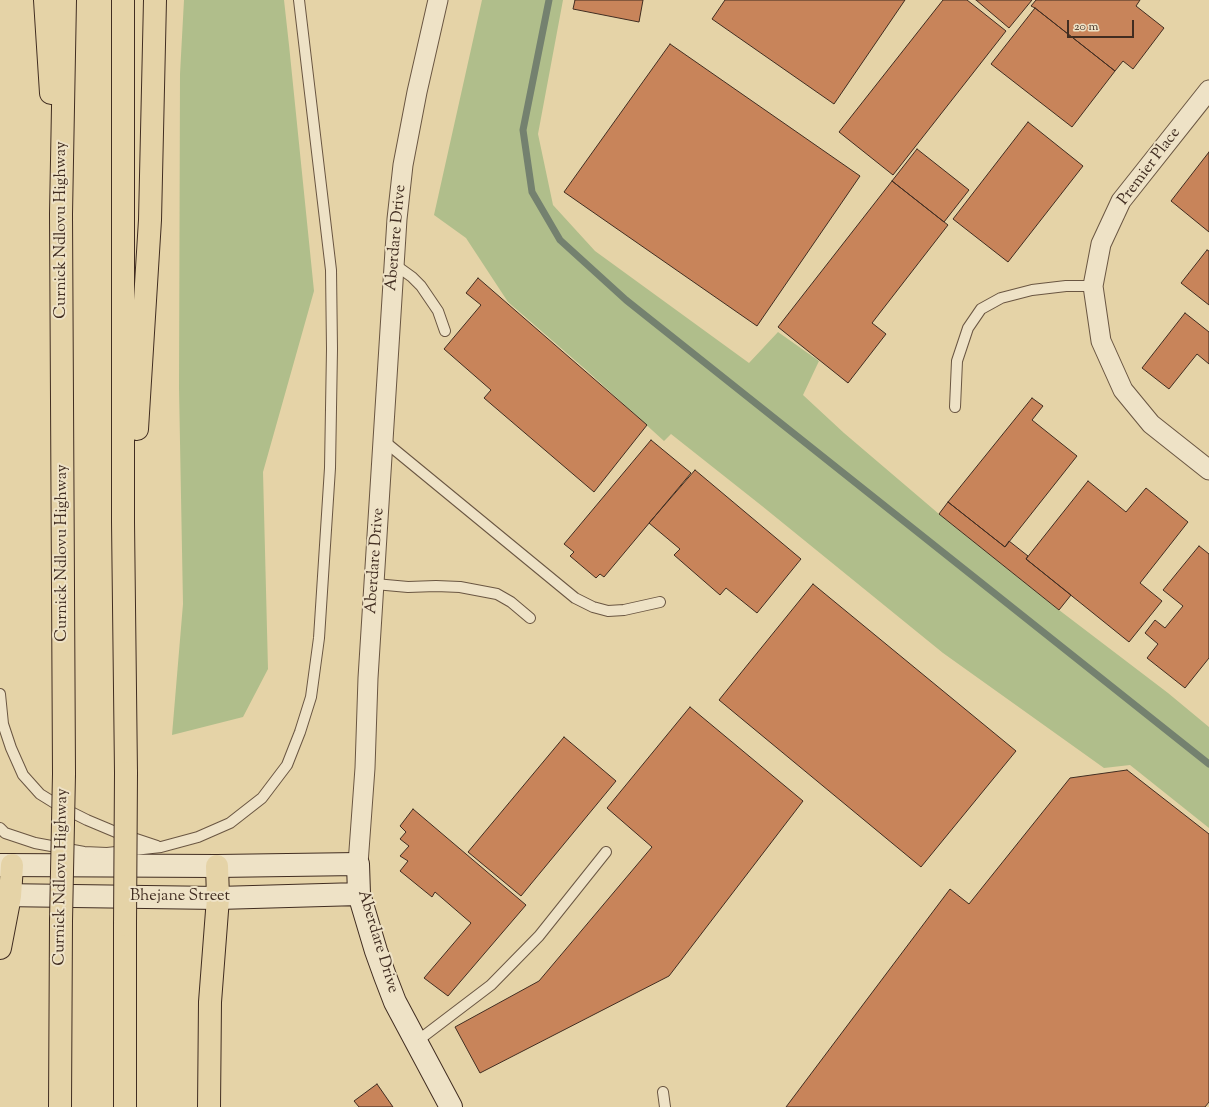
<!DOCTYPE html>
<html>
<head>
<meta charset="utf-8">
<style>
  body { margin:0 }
  #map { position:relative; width:1209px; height:1107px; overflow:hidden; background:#e5d3a7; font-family:"Sorts Mill Goudy",serif }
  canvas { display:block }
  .scale { position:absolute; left:1067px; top:20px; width:67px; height:18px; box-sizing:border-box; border:2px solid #412d21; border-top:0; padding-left:5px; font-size:12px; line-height:14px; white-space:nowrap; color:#412d21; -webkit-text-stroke:3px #eee2c6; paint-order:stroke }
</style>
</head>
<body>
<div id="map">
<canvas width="1209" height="1107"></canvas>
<div class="scale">20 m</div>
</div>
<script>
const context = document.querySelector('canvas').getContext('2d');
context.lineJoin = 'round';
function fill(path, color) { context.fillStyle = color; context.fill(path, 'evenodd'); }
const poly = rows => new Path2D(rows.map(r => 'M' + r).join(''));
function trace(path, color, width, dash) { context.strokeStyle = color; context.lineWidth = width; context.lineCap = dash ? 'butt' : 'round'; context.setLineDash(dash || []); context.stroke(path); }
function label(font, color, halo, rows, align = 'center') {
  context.font = font + ' "Sorts Mill Goudy",serif'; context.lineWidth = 4; context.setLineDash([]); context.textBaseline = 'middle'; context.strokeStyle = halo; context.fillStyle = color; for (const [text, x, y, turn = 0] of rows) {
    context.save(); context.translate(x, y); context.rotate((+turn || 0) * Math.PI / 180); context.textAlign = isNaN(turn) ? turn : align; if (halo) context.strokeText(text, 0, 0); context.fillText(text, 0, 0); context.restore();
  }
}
fill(poly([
  [184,0,284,0,289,45,314,291,263,472,268,669,243,717,172,735,183,604,179,388,180,74],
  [482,0,563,0,538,134,553,205,595,251,749,363,778,332,819,361,803,395,844,433,939,514,1059,610,1168,693,1209,727,1209,828,1130,765,1104,768,943,653,762,506,671,434,664,441,585,369,508,302,466,238,434,215]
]), '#b0be8b');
trace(poly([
  [549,0,523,130,532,192,560,240,626,300,1209,764]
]), '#74816f', 7);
const building = poly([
  [575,0,643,0,639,22,573,9,575,0],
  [725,0,905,0,834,104,712,19,725,0],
  [943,0,967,0,1006,31,893,175,839,132,943,0],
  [976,0,1032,0,1009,28,976,0],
  [1036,0,1140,0,1136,6,1164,28,1133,69,1123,61,1115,71,1035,8,1031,6,1036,0],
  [1035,8,1115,71,1072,127,991,64,1035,8],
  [670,44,860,176,757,326,564,192,670,44],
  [1028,122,1083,166,1008,262,953,219,1028,122],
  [917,149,969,190,944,222,892,181,917,149],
  [1209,152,1209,232,1171,201,1209,152],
  [892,181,948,225,872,323,886,334,848,383,778,327,892,181],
  [1207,250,1209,251,1209,305,1181,283,1207,250],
  [478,278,647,425,594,492,484,398,491,390,444,349,481,305,466,293,478,278],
  [1185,313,1209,332,1209,364,1197,354,1169,389,1142,368,1185,313],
  [1032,398,1043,406,1032,420,1077,456,1005,547,948,502,1032,398],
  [651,440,691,473,604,577,600,574,596,578,570,556,574,552,564,544,651,440],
  [695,470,801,559,757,613,726,588,720,595,674,555,680,549,649,523,695,470],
  [1088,481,1126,512,1146,488,1188,522,1140,583,1162,601,1129,642,1026,559,1088,481],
  [948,502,1005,547,1009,541,1028,556,1026,559,1071,595,1059,610,939,514,948,502],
  [1199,546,1209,554,1209,658,1185,688,1147,658,1158,644,1145,633,1155,620,1165,628,1183,606,1163,590,1199,546],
  [813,584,1016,751,921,867,719,700,813,584],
  [690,707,803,801,669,976,480,1073,455,1027,539,981,652,847,607,808,690,707],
  [564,737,616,781,521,896,468,852,564,737],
  [1127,770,1209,834,1209,1102,1205,1107,786,1107,950,889,969,904,1070,778,1127,770],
  [413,809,526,905,448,996,424,978,471,923,435,892,432,897,400,871,408,861,400,856,409,846,400,839,406,832,400,826,413,809],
  [377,1084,393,1107,359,1107,354,1101,377,1084]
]);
fill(building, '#c8845a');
trace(building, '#412d21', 1);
const lane = poly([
  [394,264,412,277,421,286,438,311,445,331],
  [955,407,957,361,968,328,981,309,1001,298,1032,290,1066,286,1093,286],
  [384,441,575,598,593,607,608,611,624,610,660,602],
  [375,584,408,587,436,586,460,587,497,594,511,602,530,618],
  [0,694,3,724,11,748,23,775,40,794,61,807,87,820,118,833,157,846],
  [0,828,5,833,35,843,84,852,107,853,161,847,198,837,230,823,262,798,287,765,300,732,311,697,319,638,330,468,332,349,331,270,299,0],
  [416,1042,491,985,539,936,606,852],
  [663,1092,665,1107]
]);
const street = poly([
  [1209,90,1121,201,1101,244,1093,286,1101,341,1123,390,1151,424,1209,470],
  [358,864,365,768,368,678,397,219,403,165,417,92,438,0]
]);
const secondary = poly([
  [0,865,217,866,358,864,359,894,376,951,385,976,395,1002,451,1107],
  [0,895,218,898,359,894]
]);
const primary = poly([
  [45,0,51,93],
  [123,0,123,522,126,773],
  [137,429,150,220,155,0],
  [64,774,61,214,65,0],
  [125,925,125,1107],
  [0,948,10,896,12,865],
  [60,1107,61,921],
  [209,1107,210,1002,218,898,217,866]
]);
trace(lane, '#6a5642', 12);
trace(street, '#6a5642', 21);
trace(secondary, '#412d21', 24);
trace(primary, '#412d21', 24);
trace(lane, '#eee2c6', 10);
trace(street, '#eee2c6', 19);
trace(secondary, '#eee2c6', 22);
trace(primary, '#e5d3a7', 22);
const primaryBridge = poly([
  [61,921,64,774],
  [125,925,126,773]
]);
trace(primaryBridge, '#412d21', 24, []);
trace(primaryBridge, '#e5d3a7', 22);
label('16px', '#412d21', '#eee2c6', [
  ["Premier Place",1150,167,-53],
  ["Curnick Ndlovu Highway",62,230,-90],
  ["Aberdare Drive",397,238,-85],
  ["Curnick Ndlovu Highway",63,553,-90],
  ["Aberdare Drive",376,561,-86],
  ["Curnick Ndlovu Highway",62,877,-89],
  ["Bhejane Street",180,897],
  ["Aberdare Drive",377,942,73]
]);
</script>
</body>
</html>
